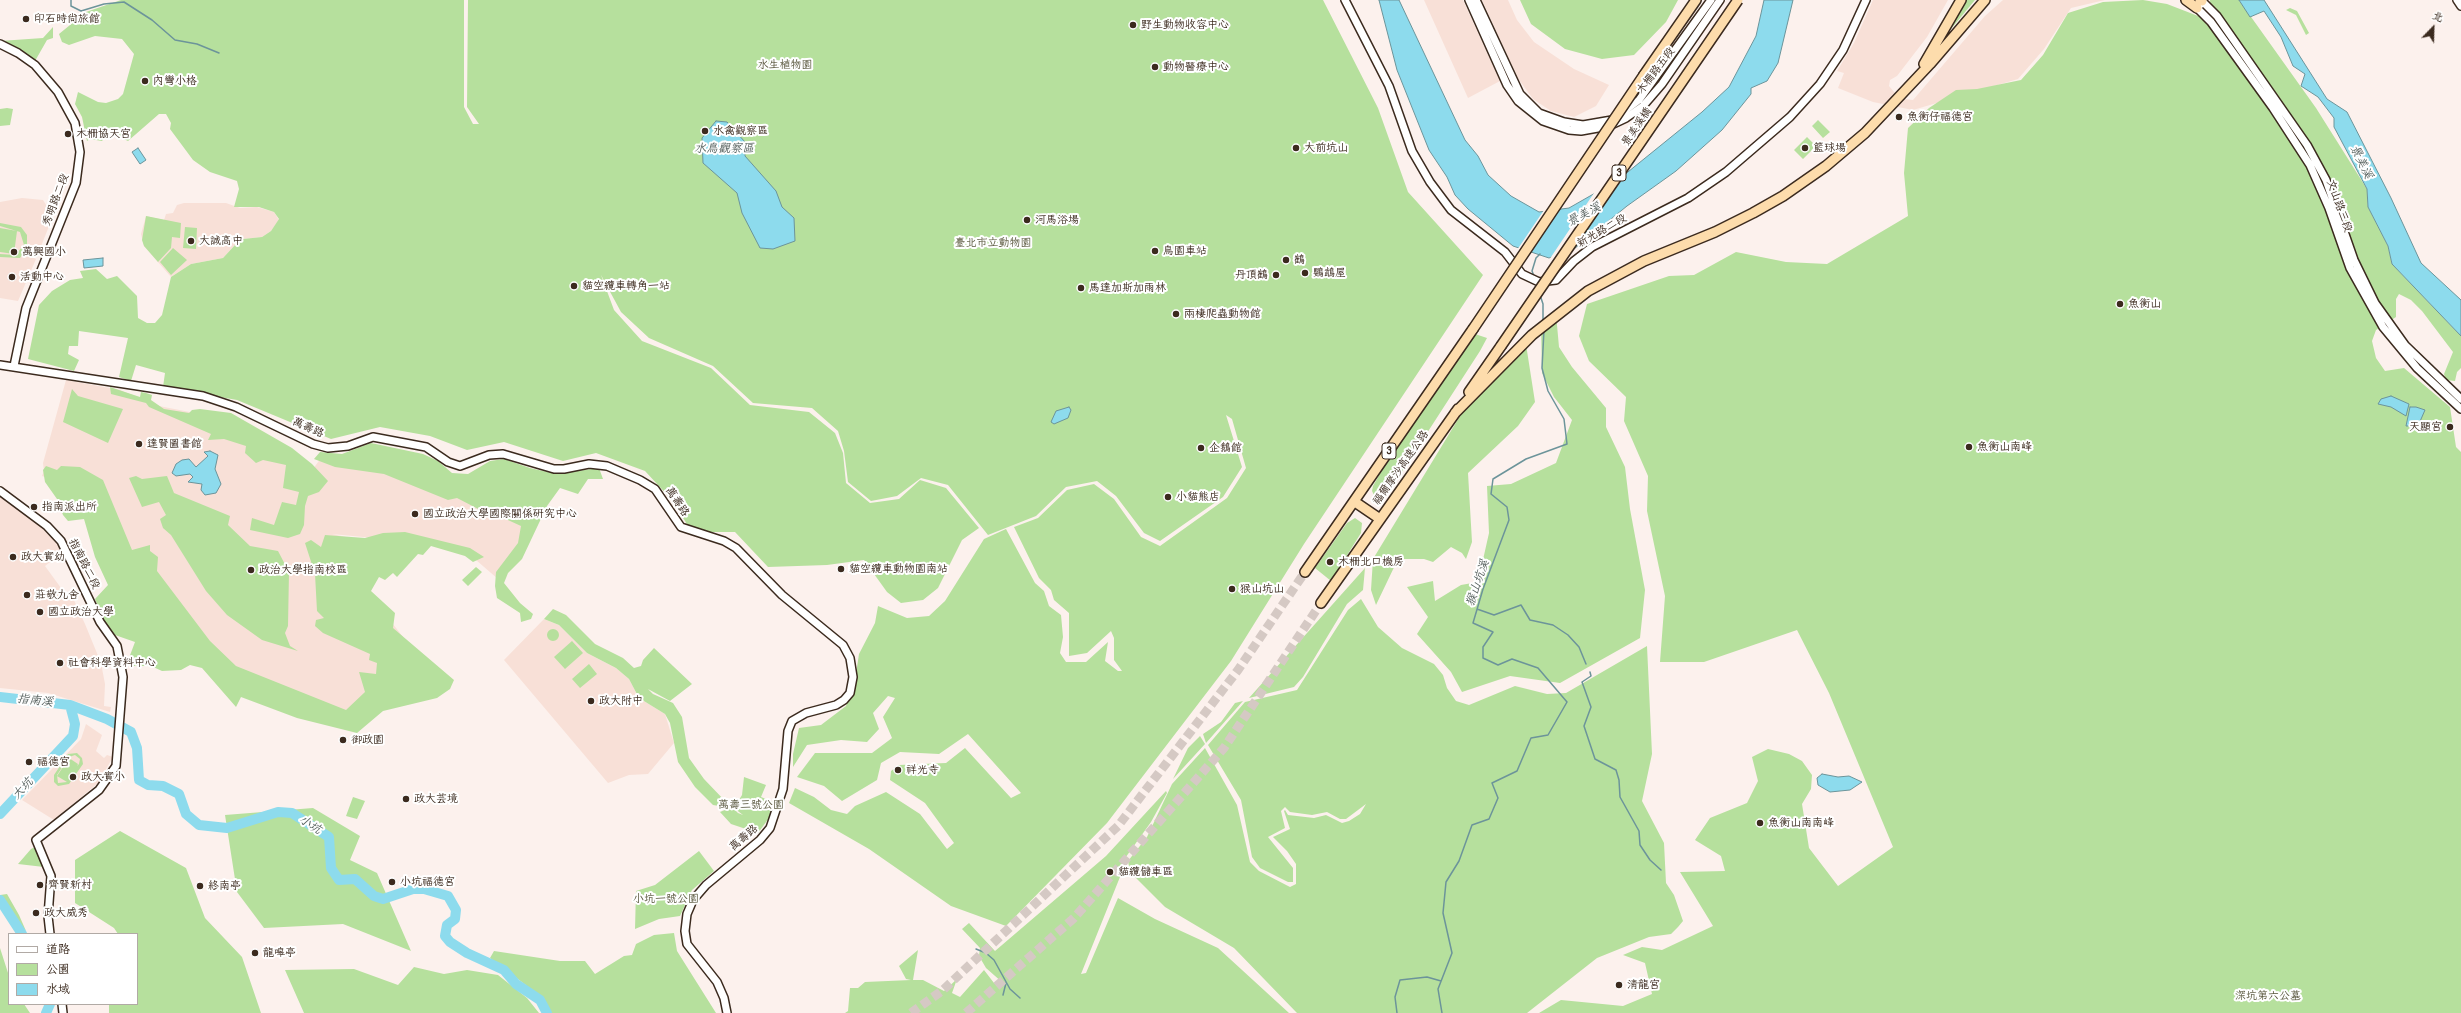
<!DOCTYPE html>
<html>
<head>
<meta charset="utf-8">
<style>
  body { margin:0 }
  #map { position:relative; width:2461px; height:1013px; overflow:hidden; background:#fcf1ed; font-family:Pangolin,"LXGW WenKai TC",sans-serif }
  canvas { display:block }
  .legend { position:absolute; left:8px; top:933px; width:130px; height:72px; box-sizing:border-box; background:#fff; border:1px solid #b1aaa5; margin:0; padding:5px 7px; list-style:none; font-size:12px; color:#3b2a1e }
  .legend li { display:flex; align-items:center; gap:8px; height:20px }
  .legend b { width:20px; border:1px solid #b1aaa5 }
  .north { position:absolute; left:2413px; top:8px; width:40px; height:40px; -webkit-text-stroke:3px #fff; paint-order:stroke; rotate:23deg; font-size:11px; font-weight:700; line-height:16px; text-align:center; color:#3b2a1e }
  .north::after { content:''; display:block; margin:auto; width:14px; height:18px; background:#3b2a1e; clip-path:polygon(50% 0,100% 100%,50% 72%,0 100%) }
</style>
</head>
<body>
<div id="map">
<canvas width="2461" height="1013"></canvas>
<ul class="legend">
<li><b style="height:5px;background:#fff"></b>道路</li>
<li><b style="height:11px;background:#b6e09d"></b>公園</li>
<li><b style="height:11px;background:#8ddbed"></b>水域</li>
</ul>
<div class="north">北</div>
</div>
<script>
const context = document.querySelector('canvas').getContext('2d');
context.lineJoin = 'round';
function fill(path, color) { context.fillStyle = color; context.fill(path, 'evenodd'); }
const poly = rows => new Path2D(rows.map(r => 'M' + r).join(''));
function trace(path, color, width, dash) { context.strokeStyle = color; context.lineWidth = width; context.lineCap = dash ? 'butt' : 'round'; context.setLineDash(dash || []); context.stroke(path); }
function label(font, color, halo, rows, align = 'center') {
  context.font = font + ' Pangolin,"LXGW WenKai TC",sans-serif'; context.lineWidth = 4; context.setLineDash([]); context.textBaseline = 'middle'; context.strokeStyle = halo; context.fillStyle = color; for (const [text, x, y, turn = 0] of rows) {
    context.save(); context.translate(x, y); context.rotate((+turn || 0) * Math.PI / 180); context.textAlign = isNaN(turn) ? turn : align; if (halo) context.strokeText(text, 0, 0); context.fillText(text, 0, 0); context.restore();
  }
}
fill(poly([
  [1424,0,1463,0,1500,81,1468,98],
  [1482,0,1508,0,1517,20,1534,42,1574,69,1609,85,1596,106,1574,117,1551,111,1533,99,1517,77],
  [1873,0,1948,0,1927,37,1897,76,1890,80,1889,86,1895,93,1905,99,1913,100,1985,16,2003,0,2105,0,2071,8,2044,49,2018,79,1913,110,1873,102,1838,88,1844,73,1837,71,1854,43],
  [22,198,43,200,53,216,40,249,31,246,27,255,36,259,18,301,0,298,0,202],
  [184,203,226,203,240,208,257,207,274,212,279,220,271,231,262,237,243,239,235,245,223,258,191,264,171,277,144,246,141,234,146,216,164,220,166,214,173,213,177,205],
  [66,380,120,390,159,406,205,415,313,469,321,458,412,480,531,526,498,579,469,554,435,544,332,534,392,547,369,593,440,685,346,716,242,692,96,523,51,479,42,476,44,471,43,463],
  [0,494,26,513,55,541,63,552,45,566,69,599,73,598,85,624,101,663,105,684,104,706,111,707,110,712,48,693,0,688],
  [544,619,559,625,587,653,616,668,629,679,639,698,665,714,674,743,648,774,629,775,608,783,504,660],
  [86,724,102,735,96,751,104,758,107,755,113,757,98,783,54,820,22,800,81,739]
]), '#f8e0d7');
fill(poly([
  [121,0,464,0,464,107,473,124,479,124,467,107,468,0,1323,0,1378,108,1408,192,1483,275,1304,544,1231,661,1107,823,1006,926,951,906,869,849,789,803,795,788,814,797,831,810,847,814,855,806,886,792,920,814,947,849,954,843,925,803,890,780,891,771,899,765,946,763,965,748,1011,798,1021,793,968,734,939,754,900,752,881,763,877,780,842,801,824,786,797,777,815,753,872,753,892,738,883,717,895,698,888,696,873,713,879,729,867,742,841,740,807,745,793,767,793,754,799,728,821,725,846,706,855,680,859,654,875,623,878,606,907,618,929,616,945,601,984,539,1006,529,1035,583,1044,591,1049,606,1061,615,1063,637,1060,653,1066,662,1086,662,1108,642,1105,661,1118,671,1122,671,1114,660,1114,638,1111,631,1087,653,1069,656,1069,613,1054,600,1051,590,1039,578,1014,527,1038,518,1067,490,1094,484,1114,499,1141,537,1160,546,1227,498,1246,468,1232,419,1226,415,1242,467,1223,497,1160,541,1144,533,1116,496,1097,481,1066,487,1036,516,988,535,948,485,921,478,897,496,871,501,848,482,844,451,838,431,812,408,753,403,713,366,649,338,621,312,601,275,614,310,642,341,711,368,750,405,809,412,835,433,843,453,846,483,870,503,899,499,920,480,946,488,979,528,962,540,938,588,923,600,901,603,887,592,864,560,827,565,768,567,735,532,692,532,671,499,645,471,596,453,563,461,504,442,467,450,430,436,380,427,331,439,237,400,163,387,165,373,136,365,131,381,119,377,128,338,79,331,78,346,69,346,68,354,79,360,74,371,28,359,39,305,52,291,70,280,83,278,80,271,96,269,107,279,117,276,137,296,138,318,147,323,155,323,162,315,171,277,191,264,223,258,235,245,243,239,262,237,271,231,279,219,274,212,259,207,234,207,239,189,237,181,210,172,193,160,170,129,171,123,166,114,159,114,128,141,109,132,102,141,90,139,87,141,82,117,75,104,78,92,98,102,106,103,118,99,123,94,134,54,122,39,95,36,69,45,62,42,59,34,86,12],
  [1520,0,1678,0,1666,22,1634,55,1602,59,1565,49,1531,24],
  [1965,0,1975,0,1946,35,1959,12],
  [2143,0,2167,4,2211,21,2210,0,2239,0,2316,108,2367,189,2368,207,2388,246,2392,264,2461,336,2461,368,2457,372,2455,381,2446,380,2444,374,2453,352,2422,311,2411,300,2399,294,2396,299,2396,317,2376,330,2372,341,2376,358,2385,371,2404,368,2450,407,2456,447,2461,452,2461,1013,1539,1013,1561,1000,1623,1006,1652,994,1645,963,1623,955,1642,947,1662,950,1713,926,1680,872,1725,871,1721,856,1695,840,1710,818,1747,803,1758,781,1752,757,1768,749,1789,754,1802,761,1812,775,1811,789,1802,804,1809,848,1838,886,1893,847,1829,693,1797,630,1704,662,1660,662,1665,596,1647,511,1648,476,1624,421,1626,397,1589,361,1579,336,1587,304,1669,276,1694,275,1736,252,1786,262,1827,264,1908,216,1904,173,1908,128,1929,108,1956,90,1977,89,2021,80,2043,55,2068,13,2103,2],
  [2290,8,2297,11,2309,33,2306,35,2296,15,2286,10],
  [53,27,53,38,47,40,35,61,14,47,0,41,43,38],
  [7,108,13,109,10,125,0,126,0,109],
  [1818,120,1830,132,1823,138,1812,126],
  [1807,137,1816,146,1803,159,1794,150],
  [146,216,181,223,180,238,172,237,171,248,158,262,144,246,142,240],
  [0,223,21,227,27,235,27,248,20,258,0,257,0,254,15,255,24,245,20,232,0,226],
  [185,227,197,228,196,249,183,248],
  [0,228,17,231,14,254,0,252],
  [173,248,187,260,171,275,160,262],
  [1556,314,1559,347,1572,367,1606,408,1606,427,1625,467,1630,509,1645,590,1640,638,1560,683,1510,676,1462,692,1451,672,1417,634,1428,617,1407,587,1433,581,1435,601,1461,585,1478,582,1489,533,1487,486,1511,484,1556,463,1572,420,1554,397,1542,373,1541,324],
  [1475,334,1487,338,1480,351,1396,481,1383,496,1375,497,1372,491,1373,486,1382,470],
  [1525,338,1535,402,1518,426,1468,473,1472,542,1466,559,1462,553,1451,547,1433,562,1424,559,1398,559,1376,605,1371,590,1373,559,1471,398],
  [110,387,140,397,141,392,146,393,152,395,151,400,164,409,189,413,192,410,200,409,231,413,292,448,312,464,328,481,319,492,308,496,305,506,304,525,300,534,288,538,250,530,252,518,274,525,282,502,296,505,299,492,283,488,286,465,263,460,256,463,245,453,246,446,224,439,208,440,211,434,149,407,146,403,111,394],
  [72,389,78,396,123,409,108,443,63,422],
  [371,443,423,454,438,461,452,473,468,474,490,461,504,459,530,468,556,474,599,468,603,479,588,479,578,494,560,488,547,506,522,559,508,573,504,583,520,603,533,614,531,619,521,622,520,613,497,598,495,586,496,572,518,543,521,526,486,510,484,512,457,498,448,500,384,474,335,467,314,459,320,452,342,454],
  [46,466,57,470,61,466,80,467,103,480,132,550,150,545,150,551,158,557,157,571,210,641,236,666,346,710,365,692,359,672,376,674,377,663,369,660,370,654,323,633,315,626,316,620,324,618,317,611,315,574,305,543,311,540,321,547,325,535,365,538,383,533,405,532,470,548,484,557,473,562,465,556,431,546,423,555,418,554,397,577,393,573,385,580,379,577,371,591,395,613,393,628,454,680,450,689,437,698,383,711,357,733,297,718,241,697,236,707,202,668,190,665,181,670,162,671,151,666,126,666,135,642,115,635,105,622,95,599,108,585,95,557,84,519,68,521,63,515,57,499,45,482,43,470],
  [136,476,142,479,167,476,174,493,230,516,228,525,250,546,278,551,289,572,288,626,285,633,290,646,298,651,262,640,227,615,206,591,171,535,163,528,160,519,166,515,159,502,142,507,129,478],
  [1355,518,1362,523,1361,533,1331,581,1315,568,1347,523],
  [476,567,482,572,468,586,462,580],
  [1365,568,1363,590,1347,604,1303,677,1294,687,1249,698],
  [1361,599,1378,627,1402,648,1434,664,1443,675,1447,688,1456,701,1469,705,1515,686,1547,694,1566,693,1647,646,1652,754,1642,801,1664,843,1666,883,1674,895,1683,921,1678,927,1671,934,1649,937,1597,958,1527,1013,1297,1013,1234,948,1165,907,1130,872,1128,861,1147,837,1172,784,1205,748,1237,805,1250,862,1259,871,1290,887,1296,884,1296,864,1287,851,1273,837,1290,829,1284,811,1285,810,1288,815,1314,818,1326,815,1342,823,1349,821,1360,814,1366,804,1346,819,1340,819,1327,812,1312,815,1290,812,1285,807,1281,811,1285,828,1268,837,1293,868,1293,882,1288,882,1260,868,1252,857,1241,800,1208,745,1245,702,1297,690,1348,610],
  [553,609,566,615,595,644,623,658,634,668,641,666,643,660,654,648,692,684,670,701,648,689,653,694,673,703,682,717,689,758,704,779,727,803,719,806,713,805,695,787,678,762,670,723,665,714,639,698,629,679,616,668,587,653,559,625,544,619],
  '547 635a6 6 0 1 1 12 0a6 6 0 1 1-12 0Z',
  [572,641,583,653,565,669,554,657],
  [589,664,597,674,580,688,572,679],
  [1243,701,1206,743,1203,734,1221,722,1235,703],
  [1200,736,1205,744,1173,779,1188,748],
  [77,753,82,758,83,764,69,784,58,786,54,782,54,775,68,754],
  [75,755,80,759,79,764,77,766,78,764,69,758,57,776,67,782,58,783,57,775,69,757],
  [744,777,766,785,761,797,776,803,769,818,758,833,731,824,720,812,732,807,738,813,743,815,734,808,742,795],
  [1166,791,1167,793,1151,822,1123,861,1124,867,1081,974,1086,973,1118,898,1155,919,1218,948,1289,1013,834,1013,845,1013,848,1011,850,988,858,988,865,982,911,980,906,979,899,966,918,950,913,980,923,980,944,991,957,979,952,993,960,997,984,970,994,983,1002,986,1003,983,986,968,979,956,980,948,962,929,969,923,995,951,1106,856],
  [353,797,365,801,357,819,346,816],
  [313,808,360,836,350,860,377,873,411,951,343,924,264,928,237,892,225,815],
  [120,831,186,868,205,918,242,957,261,1013,109,1013,109,1004,137,1004,137,934,118,934,114,928,75,903,75,860],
  [35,847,44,867,18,864,31,849],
  [699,851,714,871,692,890,680,916,659,919,635,929,636,891,655,885],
  [7,894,19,915,26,931,9,913,0,895],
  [674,933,677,951,716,1013,550,1013,539,995,490,958,494,951,560,961,585,961,595,974,624,956,632,955,636,944,654,935],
  [0,948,9,976,9,1004,24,1004,30,1013,0,1013],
  [414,967,444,974,467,970,498,975,527,998,539,1013,304,1013,285,970,354,969,398,985]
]), '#b6e09d');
const water = poly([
  [1379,0,1399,0,1465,140,1478,156,1488,175,1511,196,1539,212,1569,208,1618,180,1702,112,1729,87,1756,36,1764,0,1793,0,1778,63,1767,81,1751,88,1751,94,1722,130,1676,171,1627,206,1574,249,1549,258,1513,246,1468,209,1455,195,1447,177,1429,150,1397,70,1379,0],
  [2239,0,2264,0,2327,99,2347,112,2391,198,2421,263,2461,300,2461,336,2392,264,2388,246,2368,207,2367,189,2334,127,2334,118,2318,97,2301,86,2305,74,2293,66,2281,37,2264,11,2250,17,2239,0],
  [716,121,727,122,745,142,745,156,776,191,782,207,794,218,795,241,773,249,760,248,742,213,737,193,703,163,702,138,716,121],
  [138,148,146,160,140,164,132,152,138,148],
  [103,258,103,266,84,268,83,260,103,258],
  [2391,396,2409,404,2406,416,2391,407,2378,404,2381,399,2391,396],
  [1069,407,1071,410,1068,418,1054,424,1051,422,1056,411,1069,407],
  [2410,407,2416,407,2425,410,2418,426,2406,426,2410,407],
  [210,451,218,455,215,469,221,484,216,493,205,495,201,490,202,484,188,482,193,477,190,474,176,476,172,473,176,464,182,460,189,459,196,467,208,456,204,452,210,451],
  [1822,774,1838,777,1849,776,1862,782,1850,790,1830,792,1818,785,1817,778,1822,774]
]);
fill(water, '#8ddbed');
trace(water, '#6c949a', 1);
fill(poly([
  [1617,178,1569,253,1549,260,1596,190],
  [1561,207,1530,254,1517,250,1544,210]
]), '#fcf1ed');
trace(poly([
  [71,0,71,6,81,11,104,4,124,2,152,20,175,40,197,44,219,53],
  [1534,276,1532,271,1536,258,1540,254],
  [1540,295,1543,304,1543,322],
  [1477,609,1494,615,1521,605,1530,620,1553,625,1568,635,1579,647,1586,664],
  [1590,672,1591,676,1582,682,1591,707,1584,726,1595,759,1616,770,1619,780,1620,797,1639,831,1640,845,1650,860,1661,870],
  [976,949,986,953,994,960,1010,989,1020,998],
  [1003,995,1006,983],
  [1397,1013,1395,997,1400,980,1427,977,1441,981],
  [1442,1013,1438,989,1452,953,1443,913,1446,882,1459,861,1472,825,1489,819,1498,798,1492,783,1517,771,1531,738,1548,735,1567,702,1538,668,1512,659,1498,665,1483,658,1483,647,1493,632,1473,623,1483,589,1509,520,1507,507,1491,494,1493,479,1526,459,1567,444,1564,419,1548,391,1542,368,1544,330]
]), '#6c949a', 1.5);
trace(poly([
  [0,697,70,705,107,719,131,732,137,748,139,780,148,785,163,786,179,794,186,814,199,825,227,828,278,812,292,813,329,837,331,868,339,880,355,879,374,896,383,899,413,889,424,889,448,896,456,910,455,919,447,925,445,936,450,942,467,953,504,970,516,984,540,1000,547,1013],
  [0,814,73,736,75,724,70,705],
  [0,900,22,934],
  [46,1013,50,1004]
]), '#8ddbed', 10);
trace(poly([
  [911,1013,943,990,1118,826,1238,670,1305,572],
  [966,1013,1074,918,1224,748,1321,603]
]), '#d5c9c4', 9, [9, 4.5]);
const secondary = poly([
  [1345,0,1389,86,1412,151,1430,182,1451,210,1505,252,1522,274,1539,282,1556,280,1574,261,1592,247,1688,198,1726,172,1790,117,1820,84,1843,50,1866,0],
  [1469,0,1507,85,1518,101,1543,121,1569,130,1581,131,1609,126,1626,118,1643,106,1662,84,1720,0],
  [1476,0,1520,94,1539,113,1564,122,1583,125,1612,120,1639,100,1711,0],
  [2457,0,2461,6],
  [2202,1,2217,16,2307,145,2326,180,2354,260,2375,303,2405,345,2461,399],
  [2200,5,2197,8,2211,22,2273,108,2310,165,2329,208,2350,268,2383,327,2417,368,2461,409],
  [0,44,18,53,35,65,58,92,75,123,80,152,76,183,26,308,14,366],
  [0,365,203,396,236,407,313,444,328,448,348,446,373,437,426,447,448,462,460,466,489,455,503,454,554,469,564,469,589,464,607,466,640,480,655,489,681,527,724,541,736,548,782,595,843,645,850,658,853,677,850,693,844,700,836,705,806,713,792,721,788,731,783,789,770,828,760,840,706,885,693,900,687,914,685,931,687,944,717,982,724,998,727,1013],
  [0,491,47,526,61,541,100,622,117,646,123,677,116,766,99,790,36,840,51,876,48,916,50,934],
  [62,1004,63,1013]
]);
const highway = poly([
  [2186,0,2197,8],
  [2200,0,2202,1],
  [1924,64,1961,0],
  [1644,75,1696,0],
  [1469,392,1501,346],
  [1455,413,1532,335,1588,291,1644,261,1715,232,1753,213,1783,196,1826,166,1865,133,1930,64,1985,0],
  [1355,502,1380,519],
  [1305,572,1473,329],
  [1321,603,1458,409]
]);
trace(secondary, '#3b2a1e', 10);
trace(highway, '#3b2a1e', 12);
trace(secondary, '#fff', 7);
trace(highway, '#fddcac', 9);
const highwayBridge = poly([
  [1473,329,1644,75],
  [1501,346,1738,0]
]);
trace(highwayBridge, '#3b2a1e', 12, []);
trace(highwayBridge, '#fddcac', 9);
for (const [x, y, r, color] of [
  [26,19,4,"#3b2a1e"],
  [1133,25,4,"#3b2a1e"],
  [1155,67,4,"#3b2a1e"],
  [145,81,4,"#3b2a1e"],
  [1899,117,4,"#3b2a1e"],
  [705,131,4,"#3b2a1e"],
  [68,134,4,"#3b2a1e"],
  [1296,148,4,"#3b2a1e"],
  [1805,148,4,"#3b2a1e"],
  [1027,220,4,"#3b2a1e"],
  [191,241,4,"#3b2a1e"],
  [1155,251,4,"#3b2a1e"],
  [14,252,4,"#3b2a1e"],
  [1286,260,4,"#3b2a1e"],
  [1305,273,4,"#3b2a1e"],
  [1276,275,4,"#3b2a1e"],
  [12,277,4,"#3b2a1e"],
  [574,286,4,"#3b2a1e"],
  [1081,288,4,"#3b2a1e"],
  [2120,304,4,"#3b2a1e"],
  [1176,314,4,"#3b2a1e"],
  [2450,427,4,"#3b2a1e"],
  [139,444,4,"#3b2a1e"],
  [1969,447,4,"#3b2a1e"],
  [1201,448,4,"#3b2a1e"],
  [1168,497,4,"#3b2a1e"],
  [34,507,4,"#3b2a1e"],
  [415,514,4,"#3b2a1e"],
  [13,557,4,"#3b2a1e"],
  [1330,562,4,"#3b2a1e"],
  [841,569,4,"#3b2a1e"],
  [251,570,4,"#3b2a1e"],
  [1232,589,4,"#3b2a1e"],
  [27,595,4,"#3b2a1e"],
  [40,612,4,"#3b2a1e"],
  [60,663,4,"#3b2a1e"],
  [591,701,4,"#3b2a1e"],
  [343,740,4,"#3b2a1e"],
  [29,762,4,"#3b2a1e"],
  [898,770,4,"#3b2a1e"],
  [73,777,4,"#3b2a1e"],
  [406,799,4,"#3b2a1e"],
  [1760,823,4,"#3b2a1e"],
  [1110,872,4,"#3b2a1e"],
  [392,882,4,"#3b2a1e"],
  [40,885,4,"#3b2a1e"],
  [200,886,4,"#3b2a1e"],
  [36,913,4,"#3b2a1e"],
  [255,953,4,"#3b2a1e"],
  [1619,985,4,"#3b2a1e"]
]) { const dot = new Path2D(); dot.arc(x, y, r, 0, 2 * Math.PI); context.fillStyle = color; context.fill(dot); trace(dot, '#fff', 1.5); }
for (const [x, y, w] of [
  [1619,173,14],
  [1389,451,14]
]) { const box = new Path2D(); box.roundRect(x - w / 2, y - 8, w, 16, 3); context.fillStyle = '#fff'; context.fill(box); trace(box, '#3b2a1e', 1); }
label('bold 10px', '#3b2a1e', null, [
  ["3",1619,173],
  ["3",1389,451]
]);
label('11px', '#3b2a1e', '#fff', [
  ["印石時尚旅館",34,19],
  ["野生動物收容中心",1141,25],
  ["動物醫療中心",1163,67],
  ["內彎小格",153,81],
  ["魚衡仔福德宮",1907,117],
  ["水禽觀察區",713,131],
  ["木柵協天宮",76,134],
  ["大前坑山",1304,148],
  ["籃球場",1813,148],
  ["河馬浴場",1035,220],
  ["大誠高中",199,241],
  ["鳥園車站",1163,251],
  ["萬興國小",22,252],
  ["鶴",1294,260],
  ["鸚鵡屋",1313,273],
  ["丹頂鶴",1268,275,"right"],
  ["活動中心",20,277],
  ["貓空纜車轉角一站",582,286],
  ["馬達加斯加雨林",1089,288],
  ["魚衡山",2128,304],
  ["兩棲爬蟲動物館",1184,314],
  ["天顯宮",2442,427,"right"],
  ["達賢圖書館",147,444],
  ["魚衡山南峰",1977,447],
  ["企鵝館",1209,448],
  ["小貓熊店",1176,497],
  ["指南派出所",42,507],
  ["國立政治大學國際關係研究中心",423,514],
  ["政大實幼",21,557],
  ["木柵北口機房",1338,562],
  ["貓空纜車動物園南站",849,569],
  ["政治大學指南校區",259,570],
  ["猴山坑山",1240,589],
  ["莊敬九舍",35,595],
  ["國立政治大學",48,612],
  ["社會科學資料中心",68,663],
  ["政大附中",599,701],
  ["御政園",351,740],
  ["福德宮",37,762],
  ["祥光寺",906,770],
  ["政大實小",81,777],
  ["政大芸境",414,799],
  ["魚衡山南南峰",1768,823],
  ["貓纜儲車區",1118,872],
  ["小坑福德宮",400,882],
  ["齊賢新村",48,885],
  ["終南亭",208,886],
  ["政大威秀",44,913],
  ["龍嗥亭",263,953],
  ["清龍宮",1627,985]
], 'left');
label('11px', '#5a583e', '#fff', [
  ["水生植物園",785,65],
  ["臺北市立動物園",993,243],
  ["萬壽三號公園",751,805],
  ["小坑一號公園",666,899],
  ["深坑第六公墓",2268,996]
]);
label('11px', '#3b2a1e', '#fff', [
  ["木柵路五段",1656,71,-53],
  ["景美溪橋",1637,127,-56],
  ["秀明路二段",56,200,-69],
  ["文山路三段",2339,206,70],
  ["新光路二段",1602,231,-30],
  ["萬壽路",308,428,24],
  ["福爾摩沙高速公路",1401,468,-55],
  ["萬壽路",677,502,56],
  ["指南路二段",84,564,63],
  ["萬壽路",744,838,-41]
]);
label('italic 12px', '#545f5c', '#fff', [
  ["水鳥觀察區",724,149],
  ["景美溪",2361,162,64],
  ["景美溪",1584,215,-28],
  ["猴山坑溪",1478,583,-71],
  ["指南溪",35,701,6],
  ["大坑",23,789,-47],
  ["小坑",310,825,33]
]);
</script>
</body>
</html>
